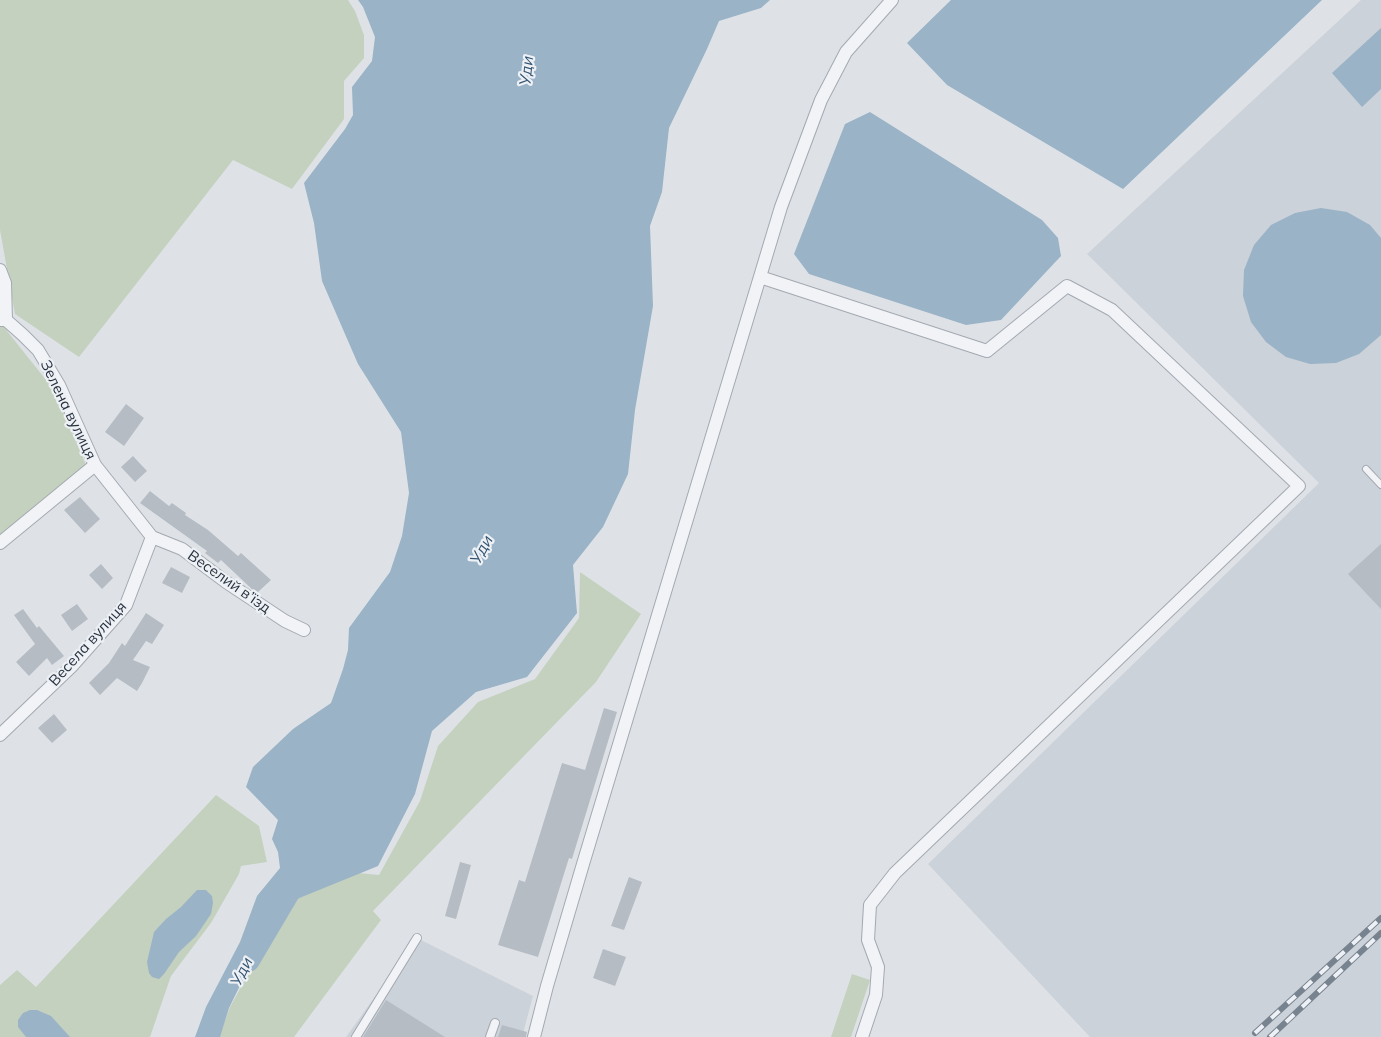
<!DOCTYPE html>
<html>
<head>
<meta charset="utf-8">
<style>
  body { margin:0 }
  canvas { display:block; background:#dee2e7 }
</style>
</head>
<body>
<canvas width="1381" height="1037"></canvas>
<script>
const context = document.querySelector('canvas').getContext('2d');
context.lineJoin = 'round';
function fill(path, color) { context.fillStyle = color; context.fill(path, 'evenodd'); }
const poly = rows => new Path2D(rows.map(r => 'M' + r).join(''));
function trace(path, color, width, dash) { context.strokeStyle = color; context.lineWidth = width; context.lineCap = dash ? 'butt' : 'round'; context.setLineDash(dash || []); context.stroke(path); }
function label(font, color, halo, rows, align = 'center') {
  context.font = font + ' Mulish,sans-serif'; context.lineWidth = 4.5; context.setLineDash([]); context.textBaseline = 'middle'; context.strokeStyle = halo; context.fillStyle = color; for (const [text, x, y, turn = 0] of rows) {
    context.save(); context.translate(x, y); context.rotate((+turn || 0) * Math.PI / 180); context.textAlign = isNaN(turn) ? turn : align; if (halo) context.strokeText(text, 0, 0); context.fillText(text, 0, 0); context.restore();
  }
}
fill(poly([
  [1361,0,1381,0,1381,1037,1090,1037,928,864,1319,483,1087,254],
  [417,938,533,996,522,1037,346,1037]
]), '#ccd2d9');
fill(poly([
  [0,0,348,0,355,11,364,35,364,58,344,81,344,119,292,189,233,160,79,357,15,314,0,230],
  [0,326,3,326,54,390,86,465,0,536],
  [580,572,641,614,596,682,373,911,381,920,294,1037,219,1037,230,1007,270,934,317,869,379,875,420,801,438,746,478,702,535,679,579,618],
  [216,795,259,826,267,862,241,866,239,874,211,923,171,976,150,1037,0,1037,0,985,17,970,36,987],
  [852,974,870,980,851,1037,831,1037]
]), '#c5d1bf');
fill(poly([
  [358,0,770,0,761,8,719,21,707,49,669,128,662,192,650,226,653,306,635,410,628,474,603,527,573,565,577,613,527,677,476,692,432,731,415,794,378,866,292,901,269,920,257,951,229,1008,220,1037,195,1037,206,1007,240,942,257,896,280,868,278,852,272,839,278,820,246,787,253,767,293,729,331,703,343,669,348,650,349,628,390,572,402,536,409,493,401,432,358,364,322,281,314,223,304,183,345,129,353,115,352,87,372,61,375,37,363,7],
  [951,0,1322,0,1123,189,947,85,907,43],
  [1381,28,1381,89,1362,107,1332,73],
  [870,112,1042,220,1058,238,1061,256,1001,320,966,325,809,274,794,254,845,124],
  [1321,208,1347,212,1370,225,1381,238,1381,335,1359,354,1336,363,1310,364,1286,357,1266,342,1251,322,1243,296,1244,270,1254,245,1271,225,1295,213],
  [197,890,206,890,212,896,213,903,211,914,196,936,179,952,164,974,159,979,152,977,149,973,147,962,154,932,166,919,181,907],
  [30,1010,37,1010,51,1016,70,1037,26,1037,18,1027,18,1020,23,1013]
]), '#9ab3c7');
trace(poly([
  [248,960,290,889]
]), '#9ab3c7', 24);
fill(poly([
  [126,404,144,418,124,446,105,432],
  [133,456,147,471,135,482,121,467],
  [150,491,169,506,172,503,186,513,185,515,208,530,238,556,241,553,271,580,257,593,254,591,221,560,218,563,205,553,207,551,140,503],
  [80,497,100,519,85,533,64,510],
  [1381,544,1381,609,1348,574],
  [101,564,113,578,102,589,89,575],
  [171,567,190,577,182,593,162,583],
  [77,604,88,619,72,631,61,615],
  [23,609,37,628,39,626,64,656,52,665,47,658,29,676,16,662,35,644,14,615],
  [146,613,164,625,152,644,146,641,133,660,150,667,142,683,137,691,117,678,100,695,89,683,109,663,122,643,125,646],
  [604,708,617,712,572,859,569,858,538,957,498,945,519,880,525,882,562,763,585,770],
  [54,714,67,730,52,743,38,728],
  [460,862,471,865,456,919,445,916],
  [629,877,642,882,624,930,611,926],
  [603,949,626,957,615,986,593,978],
  [386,1000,445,1037,363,1037],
  [502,1025,527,1032,526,1037,498,1037]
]), '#b5bcc4');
const service = poly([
  [1366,469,1381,485]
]);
const pedestrian = poly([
  [356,1037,417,938],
  [490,1037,495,1023]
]);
const minor = poly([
  [0,270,5,283,6,320],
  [760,277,987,351,1067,286,1112,310,1299,486,895,873,870,905,868,940,878,967,876,995,862,1037],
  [0,320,6,320,23,335,38,350,59,385,95,465,152,537,182,549,226,582,285,621,304,630],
  [0,543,95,465],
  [0,735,71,667,126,605,152,537],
  [534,1037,547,986,583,864,781,207,821,100,846,52,892,0]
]);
trace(service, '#a4a9b1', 8);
trace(pedestrian, '#a4a9b1', 10);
trace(minor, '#a4a9b1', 14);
trace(service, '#f1f3f6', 6);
trace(pedestrian, '#f1f3f6', 8);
trace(minor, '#f1f3f6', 12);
const rail = poly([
  [1255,1033,1381,918],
  [1270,1037,1381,933]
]);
trace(rail, '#788390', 6);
trace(rail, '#edf1f5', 4, [11]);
label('15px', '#28313e', '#edf1f5', [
  ["Зелена вулиця",68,410,64],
  ["Веселий в’їзд",229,582,35],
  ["Весела вулиця",88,644,-48]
]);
label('italic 16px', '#335370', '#edf1f5', [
  ["Уди",527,71,-84],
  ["Уди",482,550,-61],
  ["Уди",242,972,-63]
]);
</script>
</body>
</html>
